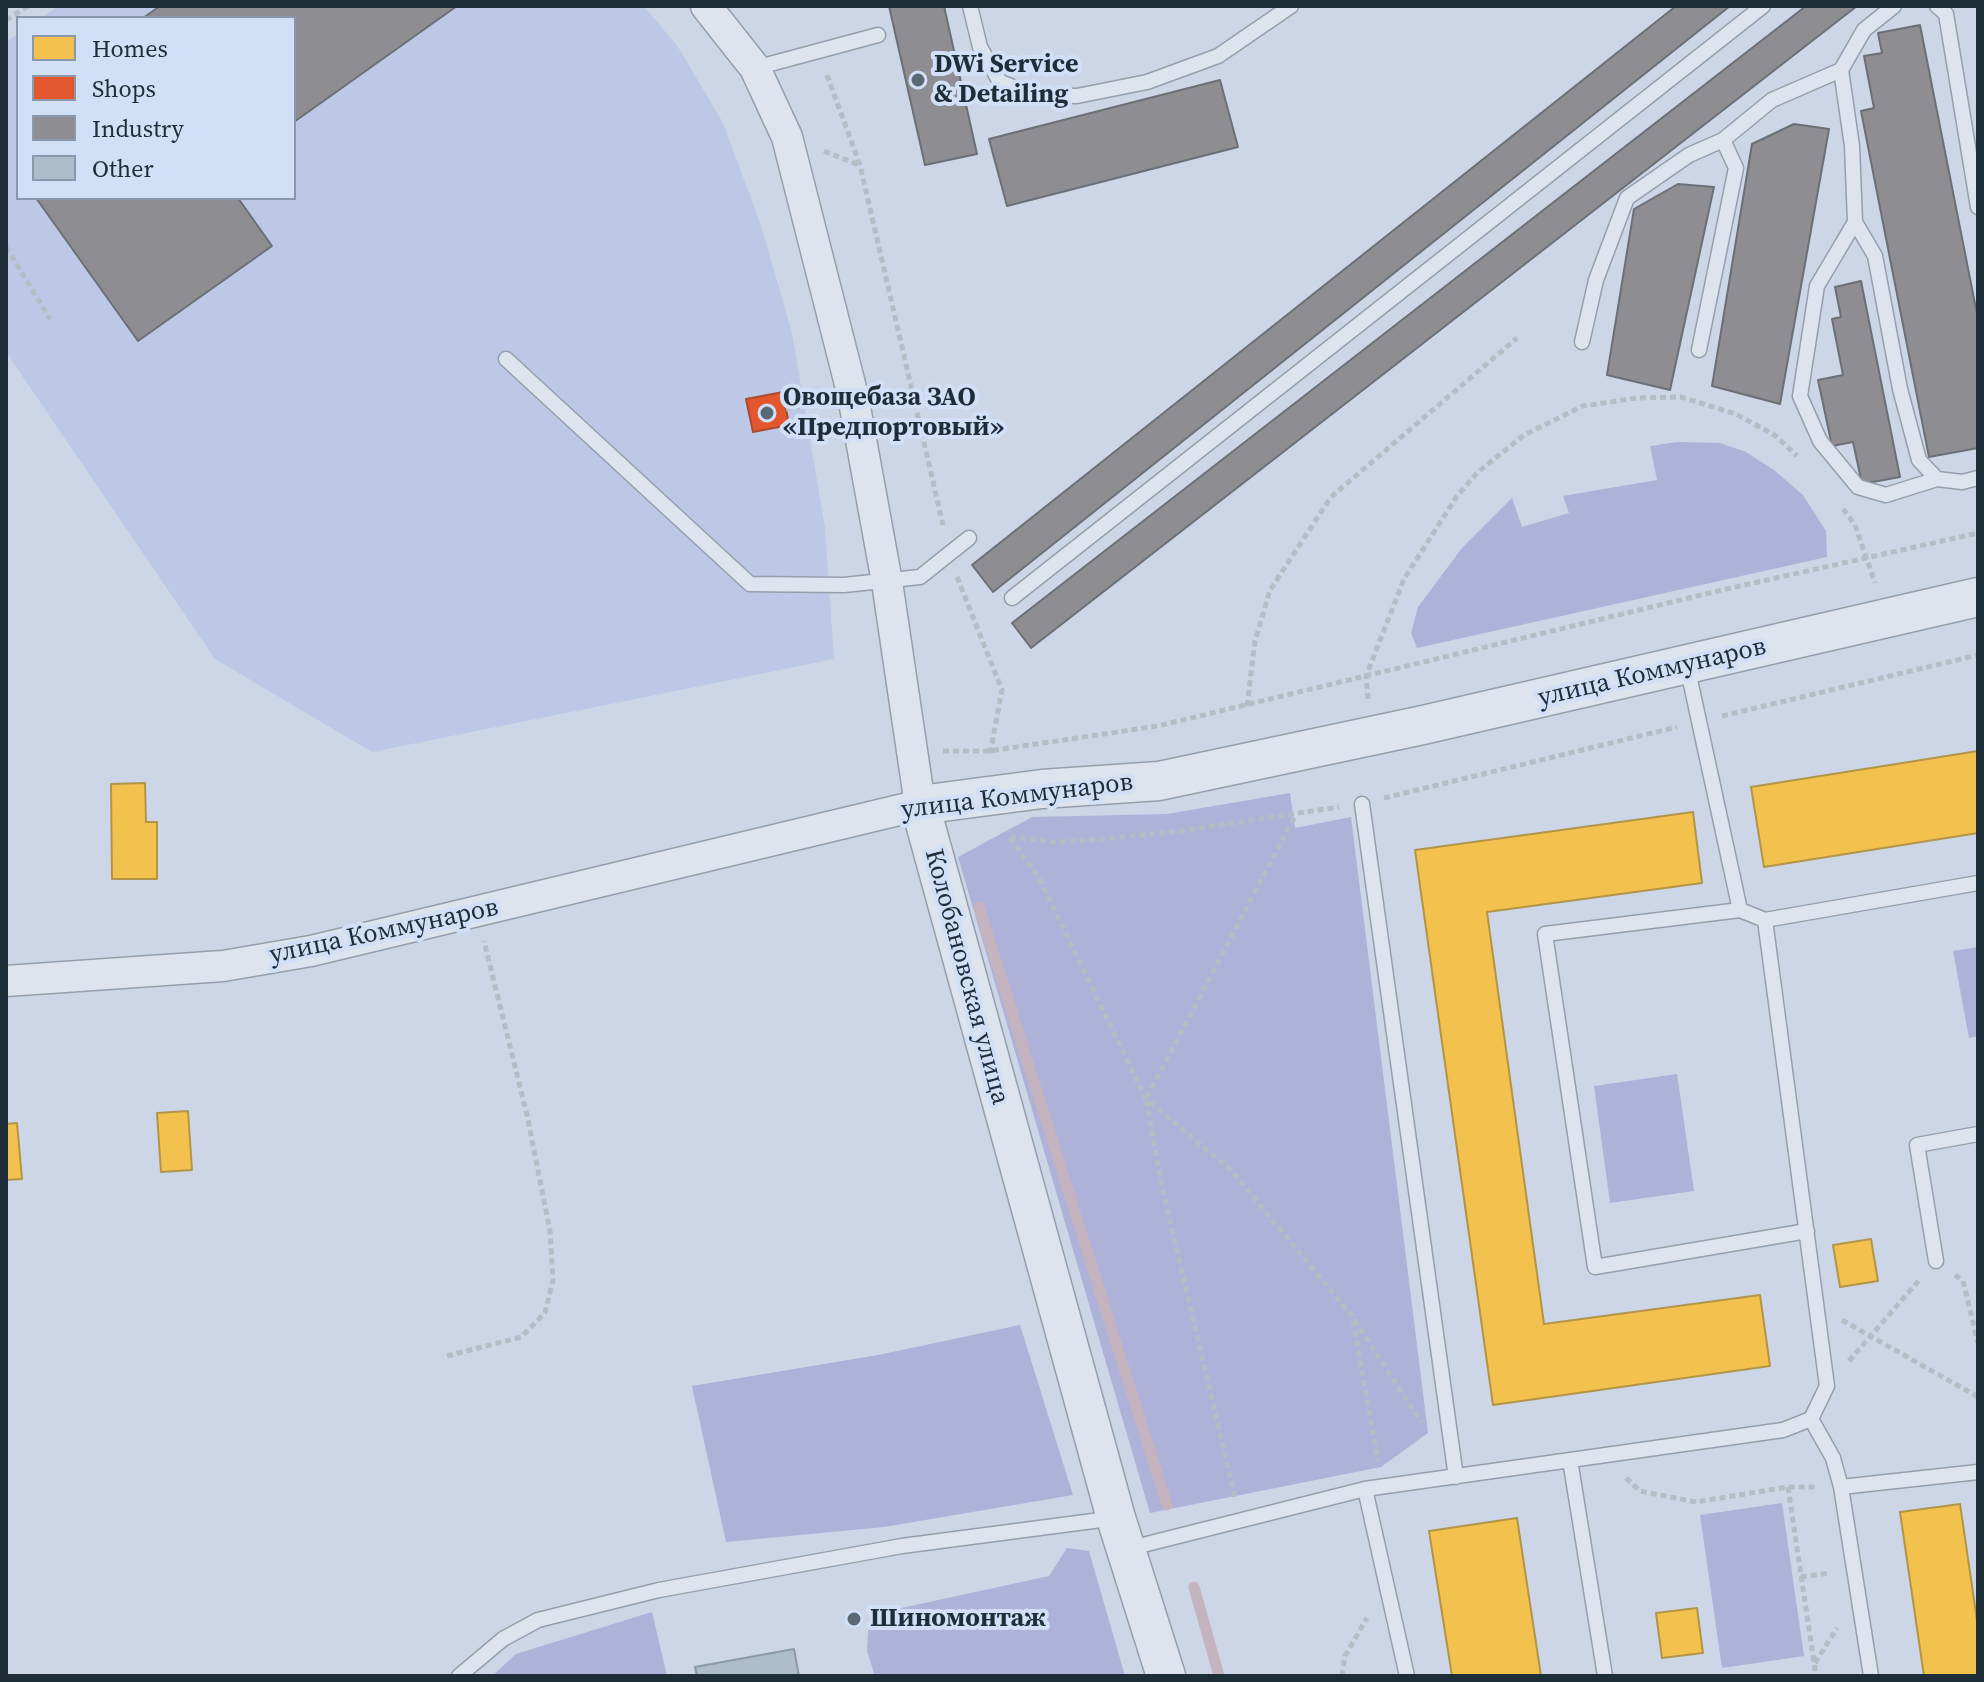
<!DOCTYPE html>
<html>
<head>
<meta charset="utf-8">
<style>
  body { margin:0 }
  #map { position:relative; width:1984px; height:1682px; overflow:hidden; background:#ccd6e6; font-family:"Source Serif 4",serif }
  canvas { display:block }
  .frame { position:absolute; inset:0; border:8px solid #1d2e39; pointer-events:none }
  .legend { position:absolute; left:16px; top:16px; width:280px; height:184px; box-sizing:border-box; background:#d1dff7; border:2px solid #8998ab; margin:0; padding:10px 14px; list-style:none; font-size:24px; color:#1d2e39 }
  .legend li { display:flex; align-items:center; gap:16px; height:40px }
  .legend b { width:40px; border:2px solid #8998ab }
</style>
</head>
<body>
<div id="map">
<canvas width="1984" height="1682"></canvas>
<div class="frame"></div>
<ul class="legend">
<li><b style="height:22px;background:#f2c14e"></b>Homes</li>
<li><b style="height:22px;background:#e4572e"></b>Shops</li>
<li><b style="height:22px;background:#8d8d92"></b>Industry</li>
<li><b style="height:22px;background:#adbdc9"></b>Other</li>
</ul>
</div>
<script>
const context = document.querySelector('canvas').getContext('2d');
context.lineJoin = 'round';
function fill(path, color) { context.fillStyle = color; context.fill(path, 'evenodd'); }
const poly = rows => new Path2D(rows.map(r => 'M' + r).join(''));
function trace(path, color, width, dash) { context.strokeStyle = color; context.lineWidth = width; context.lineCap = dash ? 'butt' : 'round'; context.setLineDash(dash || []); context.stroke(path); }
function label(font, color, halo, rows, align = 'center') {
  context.font = font + ' "Source Serif 4",serif'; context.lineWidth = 8; context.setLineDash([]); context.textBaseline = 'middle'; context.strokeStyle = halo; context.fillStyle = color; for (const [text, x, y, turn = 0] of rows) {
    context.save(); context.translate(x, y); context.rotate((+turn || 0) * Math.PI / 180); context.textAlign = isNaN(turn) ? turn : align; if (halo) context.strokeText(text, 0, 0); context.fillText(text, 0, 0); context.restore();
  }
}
fill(poly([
  [59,6,644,6,678,47,723,123,761,225,792,333,825,528,834,659,372,752,215,659,6,352,6,42,18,34,18,198,294,198,294,18,41,18]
]), '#bcc8e6');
fill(poly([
  [1677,442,1720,443,1746,452,1774,470,1803,495,1826,531,1827,557,1417,648,1411,633,1418,607,1462,548,1512,498,1522,527,1569,513,1563,496,1657,480,1650,446],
  [1290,793,1295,828,1351,817,1428,1433,1381,1467,1150,1513,958,857,1032,817,1167,814],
  [1978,947,1978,1036,1969,1038,1953,951],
  [1677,1074,1694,1191,1610,1203,1594,1086],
  [1020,1325,1073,1495,884,1527,726,1542,692,1386,878,1355],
  [1782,1503,1804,1656,1722,1668,1700,1515],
  [1067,1548,1089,1551,1125,1676,875,1676,867,1651,869,1615,1049,1576],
  [652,1612,667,1676,492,1676,516,1654]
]), '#aeb2d9');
const homes = poly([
  [1978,751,1978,833,1764,867,1751,787,1978,751],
  [145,783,146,822,157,822,157,879,112,879,111,784,145,783],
  [1693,812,1702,883,1487,912,1544,1324,1760,1295,1770,1366,1493,1405,1415,850,1693,812],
  [188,1111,192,1170,161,1172,157,1113,188,1111],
  [17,1123,22,1179,6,1180,6,1124,17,1123],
  [1871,1239,1878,1281,1840,1287,1833,1245,1871,1239],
  [1960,1504,1978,1627,1978,1676,1924,1676,1900,1512,1960,1504],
  [1517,1518,1541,1676,1452,1676,1429,1531,1517,1518],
  [1697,1608,1703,1653,1662,1658,1656,1613,1697,1608]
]);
fill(homes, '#f2c14e');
trace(homes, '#b29548', 2);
const shops = poly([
  [783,392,789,425,753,432,746,399,783,392]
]);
fill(shops, '#e4572e');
trace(shops, '#a84b31', 2);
const industry = poly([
  [160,6,457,6,294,122,294,18,143,18,160,6],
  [889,6,944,6,977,154,925,165,889,6],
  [1676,6,1730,6,993,592,972,565,1676,6],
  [1806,6,1857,6,1031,648,1012,623,1806,6],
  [1920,25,1978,319,1978,448,1929,457,1861,111,1874,108,1864,56,1882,53,1878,33,1920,25],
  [1220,80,1238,147,1007,206,989,139,1220,80],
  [1794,124,1829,129,1780,404,1712,386,1752,144,1794,124],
  [1678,184,1714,187,1670,390,1607,375,1634,209,1678,184],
  [36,198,238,198,272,246,138,341,36,198],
  [1861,281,1900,477,1862,484,1853,442,1832,446,1818,380,1843,375,1832,319,1841,317,1835,287,1861,281]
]);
fill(industry, '#8d8d92');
trace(industry, '#6b7077', 2);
trace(poly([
  [979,907,1167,1505],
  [1194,1587,1219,1676]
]), '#c5b3c0', 11);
const building = poly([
  [794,1649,799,1676,697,1676,695,1667,794,1649]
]);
fill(building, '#adbdc9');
trace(building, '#8b9aa6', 2);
const service = poly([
  [970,6,980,47,1000,82,1035,95,1077,96,1147,82,1218,56,1291,6],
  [1894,6,1864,30,1841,70,1852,146,1855,222,1875,256,1900,389,1919,460,1937,479,1962,482,1978,478],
  [1937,6,1946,14,1978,207],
  [755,68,878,35],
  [1855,222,1817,286,1800,396,1820,441,1858,487,1886,495,1937,479],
  [1582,342,1596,280,1627,198,1689,155,1723,140],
  [1699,350,1736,168,1723,140,1772,100,1841,70],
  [506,359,750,584,844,585,920,577,969,538],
  [1012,598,1763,6],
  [1362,804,1456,1477],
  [1740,910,1545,934,1595,1267,1807,1231],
  [1765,920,1978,883],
  [1936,1261,1917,1145,1978,1134],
  [1811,1419,1833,1458,1841,1487,1871,1676],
  [1570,1460,1605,1676],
  [1841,1487,1978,1472],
  [1365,1489,1407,1676],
  [1127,1549,1365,1489,1783,1430,1811,1419,1827,1386,1765,920,1740,910,1687,666],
  [459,1676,503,1639,538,1620,659,1590,902,1546,1116,1518]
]);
const minor = poly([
  [6,981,223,966,311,951,920,805,887,582,853,396,787,137,755,68,706,6]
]);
const tertiary = poly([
  [1166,1676,1116,1518,920,805,1042,789,1159,781,1423,725,1978,597]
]);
trace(service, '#959fab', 17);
trace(minor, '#959fab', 33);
trace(tertiary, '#959fab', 41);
trace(poly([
  [6,20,28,6],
  [827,75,860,165,943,525],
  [824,151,859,165],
  [6,247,50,319],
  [786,409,821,402],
  [1843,509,1855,525,1875,583],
  [957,577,1002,690,990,754],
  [1368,699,1366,676,1404,579,1457,496,1477,473,1524,435,1583,406,1636,398,1681,397,1736,414,1776,436,1797,456],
  [1247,706,1255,641,1270,590,1331,497,1517,338],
  [1722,716,1978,655],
  [943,751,989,751,1158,726,1722,590,1978,533],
  [1384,798,1677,727],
  [1010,837,1055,842,1091,840,1180,831,1339,807],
  [1010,838,1039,878,1146,1099,1231,1170,1352,1316,1421,1422],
  [1955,1275,1963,1281,1978,1343],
  [1842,1320,1978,1397],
  [1353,1321,1378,1461],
  [447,1356,521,1337,545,1313,553,1280,550,1231,527,1115,484,941],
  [1849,1361,1921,1278],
  [1626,1478,1640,1491,1696,1502,1788,1487,1816,1487],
  [1788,1487,1816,1676],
  [1235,1497,1163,1191,1146,1099,1296,814],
  [1801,1577,1830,1573],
  [1815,1663,1837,1628],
  [1342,1676,1345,1656,1367,1618]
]), '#b4bcc5', 5, [6, 4]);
trace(service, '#dde4ed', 14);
trace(minor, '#dde4ed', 30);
trace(tertiary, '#dde4ed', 38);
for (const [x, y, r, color] of [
  [918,80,8,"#5a6976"],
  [767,413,8,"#5a6976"],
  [854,1619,8,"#5a6976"]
]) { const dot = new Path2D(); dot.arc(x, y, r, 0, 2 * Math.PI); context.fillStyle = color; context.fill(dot); trace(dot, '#d1dff7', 3); }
label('bold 26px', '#1d2e39', '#d1dff7', [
  ["DWi Service",934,65],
  ["& Detailing",934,95],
  ["Овощебаза ЗАО",783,398],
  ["«Предпортовый»",783,428],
  ["Шиномонтаж",870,1619]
], 'left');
label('26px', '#1d2e39', '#d1dff7', [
  ["улица Коммунаров",1652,673,-13],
  ["улица Коммунаров",1017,797,-7],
  ["улица Коммунаров",384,932,-12],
  ["Колобановская улица",966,977,75]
]);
</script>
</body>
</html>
